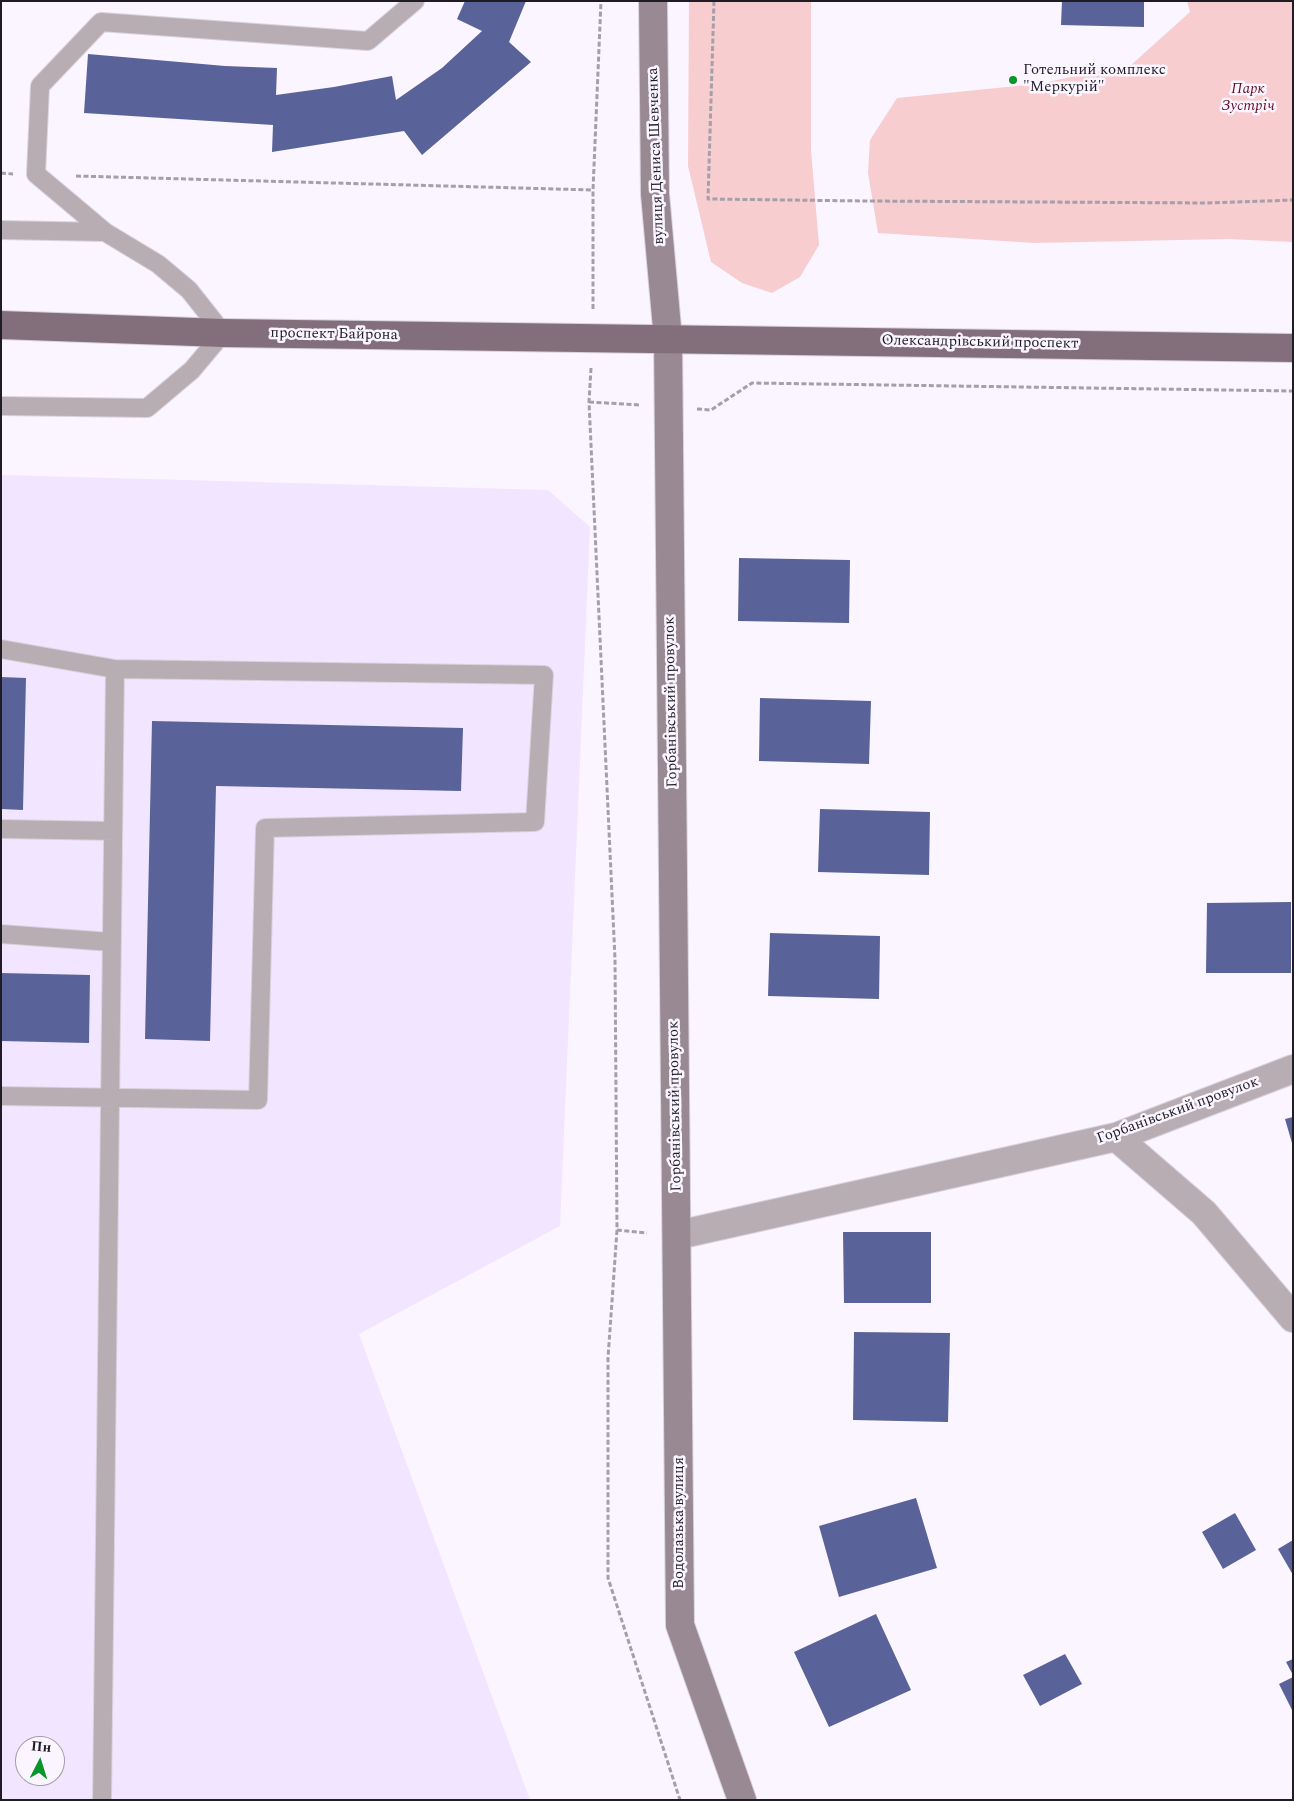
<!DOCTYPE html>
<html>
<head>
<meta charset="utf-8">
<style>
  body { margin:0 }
  #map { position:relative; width:1294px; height:1801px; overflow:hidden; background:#faf5ff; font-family:Spectral,serif }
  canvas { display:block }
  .frame { position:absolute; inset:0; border:2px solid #201c25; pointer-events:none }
  .north { position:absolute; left:15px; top:1736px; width:50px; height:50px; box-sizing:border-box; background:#faf5ff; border:1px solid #a39ea8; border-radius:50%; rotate:5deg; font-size:14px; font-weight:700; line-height:20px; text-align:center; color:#201c25 }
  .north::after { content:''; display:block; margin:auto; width:18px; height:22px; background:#06952a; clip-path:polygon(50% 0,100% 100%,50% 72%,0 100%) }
</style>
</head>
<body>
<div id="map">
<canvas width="1294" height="1801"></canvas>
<div class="frame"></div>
<div class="north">Пн</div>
</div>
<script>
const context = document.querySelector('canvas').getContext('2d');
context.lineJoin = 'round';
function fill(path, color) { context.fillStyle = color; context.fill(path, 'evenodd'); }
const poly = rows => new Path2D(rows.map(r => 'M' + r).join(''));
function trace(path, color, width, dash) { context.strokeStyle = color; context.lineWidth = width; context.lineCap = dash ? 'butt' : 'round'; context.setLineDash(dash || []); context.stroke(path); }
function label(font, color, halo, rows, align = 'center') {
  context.font = font + ' Spectral,serif'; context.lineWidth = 5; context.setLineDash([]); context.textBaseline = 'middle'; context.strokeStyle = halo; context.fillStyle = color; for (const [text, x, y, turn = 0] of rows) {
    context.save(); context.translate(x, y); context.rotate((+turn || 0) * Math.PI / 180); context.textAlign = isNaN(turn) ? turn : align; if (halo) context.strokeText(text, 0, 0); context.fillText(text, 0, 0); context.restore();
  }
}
fill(poly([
  [1,475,548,490,590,527,560,1226,359,1334,530,1800,1,1800],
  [25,1746,55,1746,55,1776,25,1776]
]), '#f2e5ff');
fill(poly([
  [689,1,811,1,811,150,819,245,800,277,772,293,742,283,711,262,688,166],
  [1187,1,1293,1,1293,242,1228,239,1034,243,878,233,868,173,870,140,897,98,1037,84,1131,65,1190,12]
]), '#f7cdd0');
fill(poly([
  [465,1,526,1,509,42,531,62,422,155,404,131,272,152,273,125,84,113,88,54,225,66,277,68,276,95,334,87,392,76,396,100,442,68,482,31,457,19],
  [1062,1,1144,1,1144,27,1061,25],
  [739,558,850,560,849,623,738,621],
  [1,677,26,678,23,810,1,809],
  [760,698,871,701,869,764,759,761],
  [152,721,463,728,461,791,216,786,210,1041,145,1039],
  [820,809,930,812,929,875,818,872],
  [1291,902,1291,973,1206,973,1207,903],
  [770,933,880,936,879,999,768,996],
  [1,973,90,975,89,1043,1,1041],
  [1293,1117,1293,1143,1292,1143,1285,1119],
  [843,1232,931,1232,931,1303,844,1303],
  [854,1332,950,1333,948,1422,853,1420],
  [916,1498,937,1568,839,1597,819,1526],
  [1235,1513,1256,1550,1223,1569,1202,1532],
  [1293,1540,1293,1575,1278,1549],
  [876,1614,911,1690,829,1727,794,1652],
  [1065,1654,1082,1684,1040,1706,1023,1675],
  [1293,1659,1293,1675,1286,1662],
  [1293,1677,1293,1712,1279,1684]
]), '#596399');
const lane = poly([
  [1,230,105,232,158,264,189,290,223,333,192,370,147,408,1,406],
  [105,232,36,174,40,86,101,22,368,41,415,1],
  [1,649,115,669,102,1800],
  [1,829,113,831],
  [1,934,111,942],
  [1,1096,258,1100,265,828,535,822,544,675,115,669]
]);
const street = poly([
  [1116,1137,1204,1213,1293,1318],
  [678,1235,1116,1137,1293,1069]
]);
const secondary = poly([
  [653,1,655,194,668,339,680,1625,742,1800]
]);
const primary = poly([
  [1,325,223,333,1293,348]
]);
trace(lane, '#d7d2dc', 20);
trace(street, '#d7d2dc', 30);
trace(secondary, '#d7d2dc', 30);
trace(primary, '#d7d2dc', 30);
trace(poly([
  [714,1,708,199,867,201,1207,203,1293,200],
  [1,173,13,174],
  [76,176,593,190],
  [593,309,593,190,601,1],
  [591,368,589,402,615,959,617,1230,647,1233],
  [589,402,641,405],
  [697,409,711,410,752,383,1293,391],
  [617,1230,608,1358,608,1578,680,1800]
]), '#a49fa9', 3, [5, 2.5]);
trace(lane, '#b8adb3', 18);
trace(street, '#b8adb3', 28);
trace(secondary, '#998993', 28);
trace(primary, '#836f7b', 28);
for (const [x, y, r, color] of [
  [1013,80,5,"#06952a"]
]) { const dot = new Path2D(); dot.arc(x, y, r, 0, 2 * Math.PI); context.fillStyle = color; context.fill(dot); trace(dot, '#faf5ff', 2); }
label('15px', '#201c25', '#faf5ff', [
  ["Готельний комплекс",1023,71],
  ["\"Меркурій\"",1023,88]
], 'left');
label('italic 15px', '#630d22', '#faf5ff', [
  ["Парк",1248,90],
  ["Зустріч",1248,107]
]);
label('15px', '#201c25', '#faf5ff', [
  ["вулиця Дениса Шевченка",657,156,-92],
  ["проспект Байрона",334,335,1],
  ["Олександрівський проспект",980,343,1],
  ["Горбанівський провулок",672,702,-91],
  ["Горбанівський провулок",676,1106,-91],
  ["Горбанівський провулок",1178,1111,-20],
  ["Водолазька вулиця",680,1523,-90]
]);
</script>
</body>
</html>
